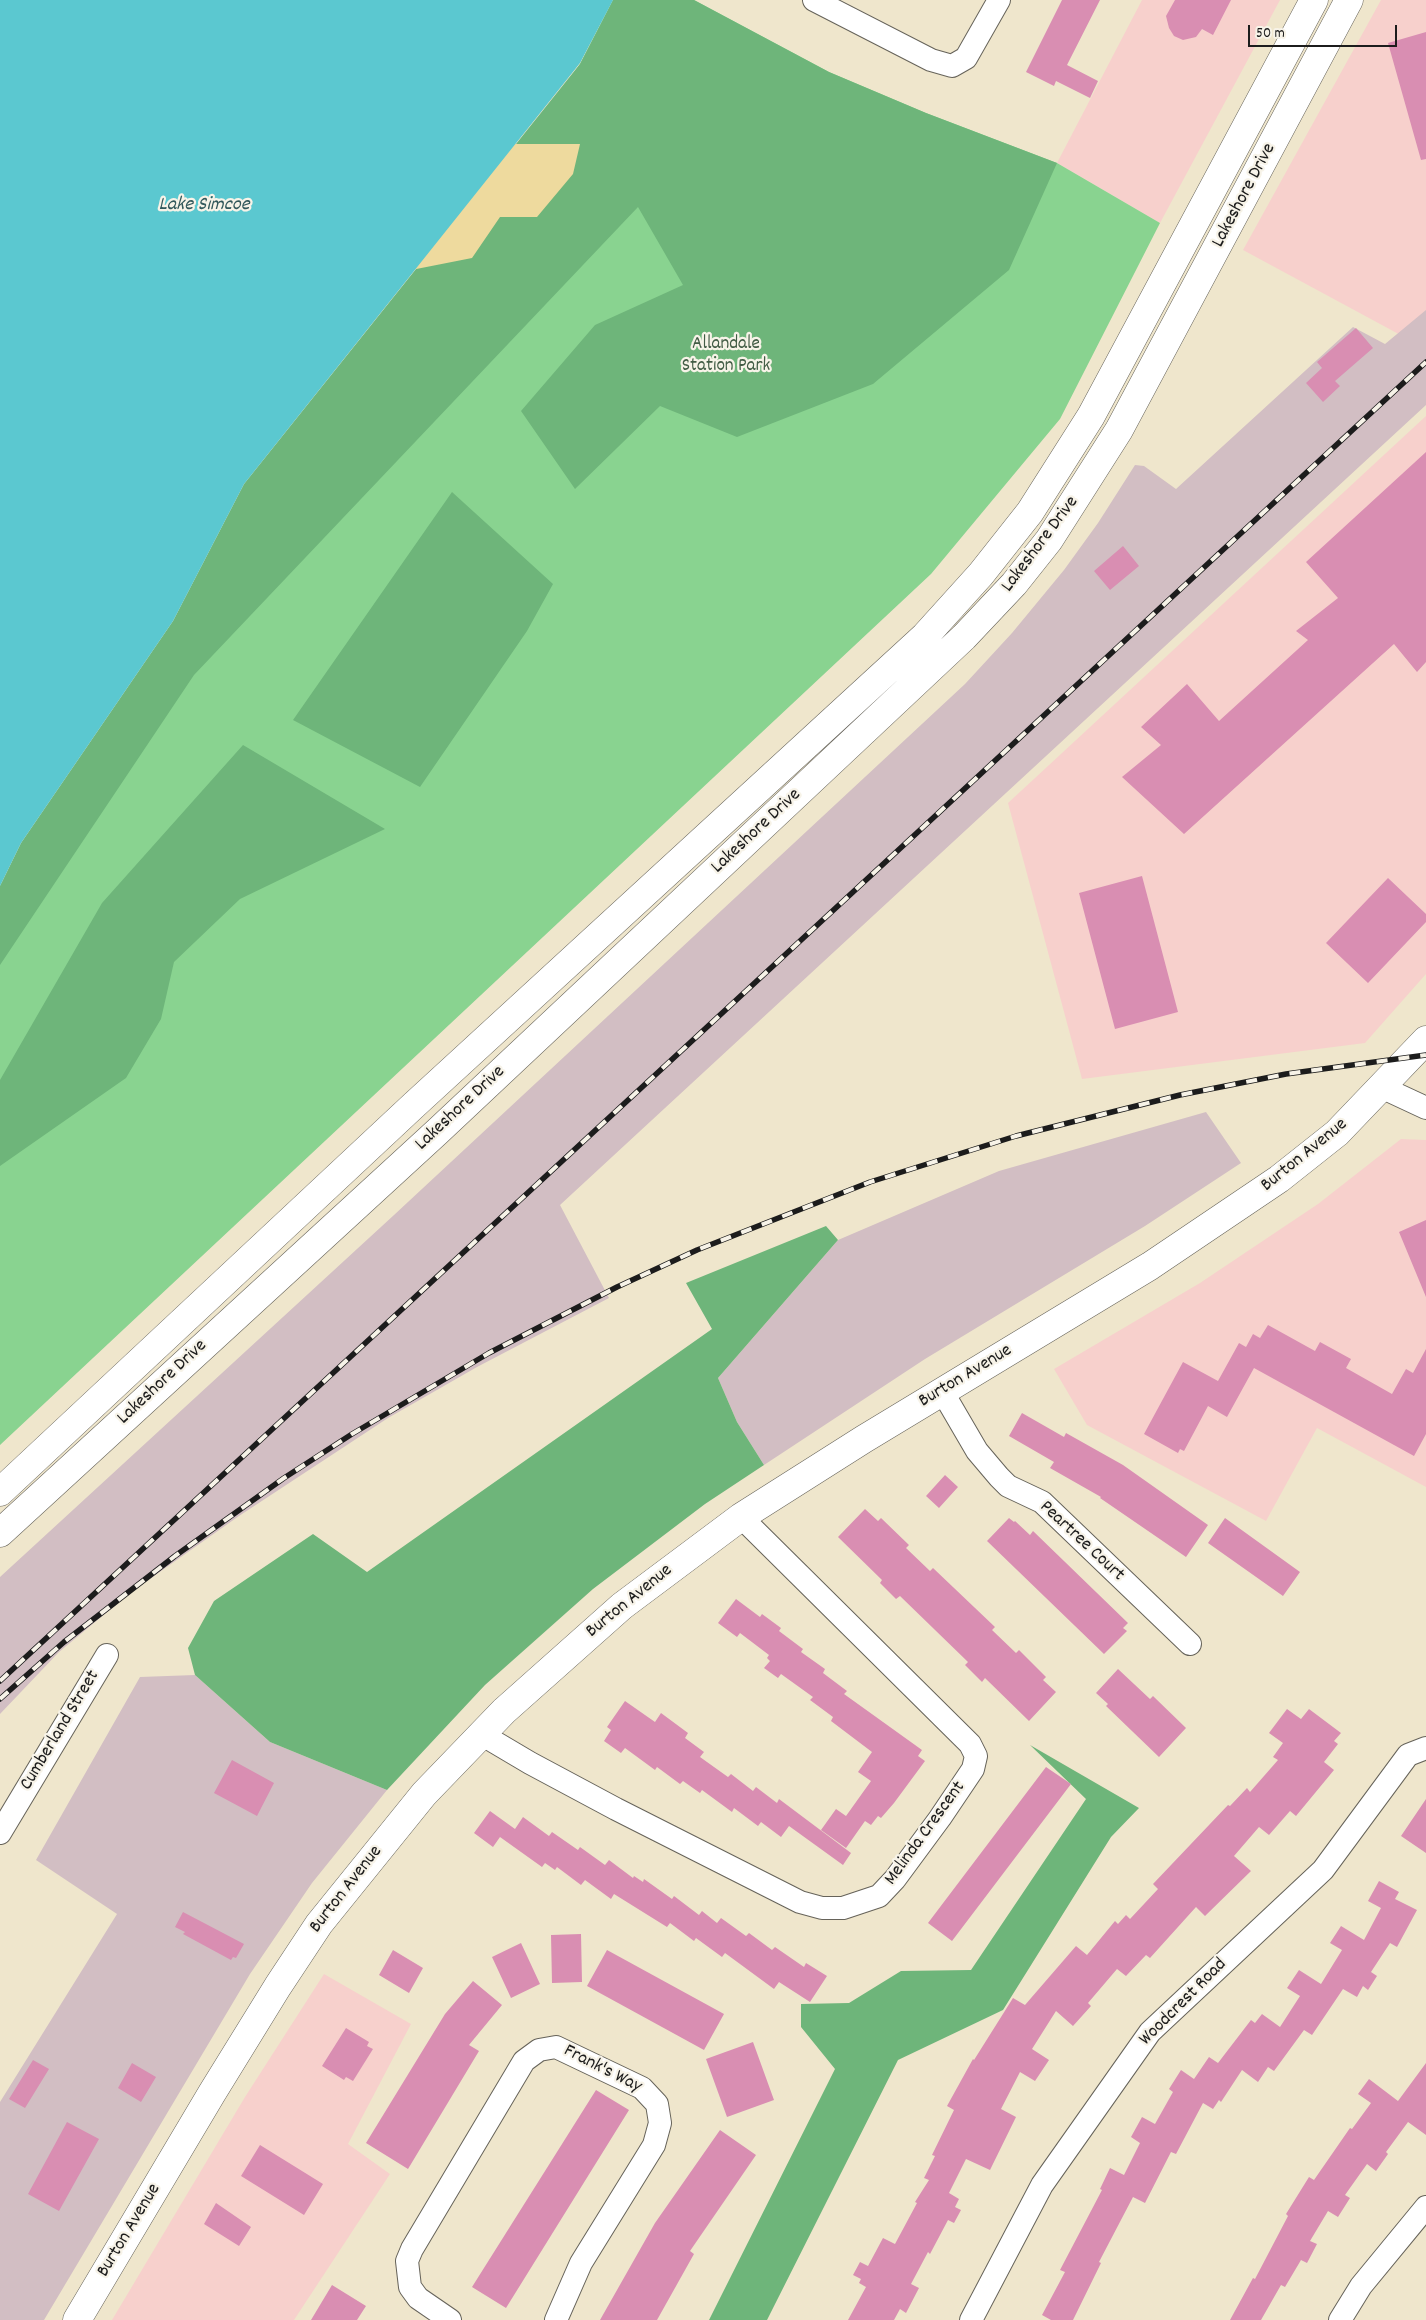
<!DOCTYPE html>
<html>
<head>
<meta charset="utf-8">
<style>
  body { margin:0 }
  #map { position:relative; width:1426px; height:2320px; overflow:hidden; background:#efe6cc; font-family:Dekko,sans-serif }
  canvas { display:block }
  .scale { position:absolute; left:1248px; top:25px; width:149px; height:22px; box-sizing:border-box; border:2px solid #1c1c1c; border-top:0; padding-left:6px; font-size:15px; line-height:18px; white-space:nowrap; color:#1c1c1c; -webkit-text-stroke:4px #f7f3e8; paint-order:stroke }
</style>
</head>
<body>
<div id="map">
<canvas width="1426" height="2320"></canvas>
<div class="scale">50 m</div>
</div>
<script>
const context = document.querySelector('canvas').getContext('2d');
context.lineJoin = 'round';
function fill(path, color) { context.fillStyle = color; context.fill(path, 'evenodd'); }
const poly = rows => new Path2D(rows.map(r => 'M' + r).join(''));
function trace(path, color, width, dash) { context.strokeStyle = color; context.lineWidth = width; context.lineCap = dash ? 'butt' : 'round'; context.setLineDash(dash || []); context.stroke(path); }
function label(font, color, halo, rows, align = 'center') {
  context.font = font + ' Dekko,sans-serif'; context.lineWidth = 4.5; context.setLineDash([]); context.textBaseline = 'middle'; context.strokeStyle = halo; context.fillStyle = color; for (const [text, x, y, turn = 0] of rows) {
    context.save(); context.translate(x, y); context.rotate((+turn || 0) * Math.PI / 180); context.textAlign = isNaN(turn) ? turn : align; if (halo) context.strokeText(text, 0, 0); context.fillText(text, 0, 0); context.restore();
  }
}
fill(poly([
  [1142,0,1280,0,1160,223,1057,163],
  [1381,0,1426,0,1426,319,1406,338,1243,250],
  [1426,416,1426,974,1365,1043,1082,1079,1008,803],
  [1401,1139,1426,1140,1426,1487,1317,1428,1266,1521,1087,1425,1054,1369,1200,1283,1318,1204],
  [324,1974,411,2024,348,2144,390,2174,294,2320,112,2320,245,2097]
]), '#f7d0cc');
fill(poly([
  [1426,310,1426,405,560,1205,609,1298,477,1367,388,1418,239,1516,130,1593,59,1652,0,1714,0,1577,394,1215,965,684,1012,633,1064,570,1098,523,1135,465,1144,466,1176,489,1353,327,1385,344],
  [1206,1112,1241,1163,1145,1226,925,1359,764,1465,737,1422,718,1378,838,1240,999,1171],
  [195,1675,270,1742,387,1790,312,1883,250,1974,44,2320,0,2320,0,2102,117,1914,36,1860,140,1677]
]), '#d2bec3');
fill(poly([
  [613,0,694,0,829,72,926,113,1057,163,1160,223,1060,419,931,574,0,1445,0,886,580,64]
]), '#89d390');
fill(poly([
  [613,0,694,0,829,72,926,113,1057,163,1009,270,873,384,737,437,660,406,575,489,521,411,595,325,683,285,638,207,194,675,0,965,0,886,21,843,173,621,244,484,580,64],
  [452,492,553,584,527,631,420,787,293,720],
  [243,745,385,829,240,899,174,962,161,1019,126,1078,0,1166,0,1080,102,903],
  [826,1226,838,1240,718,1378,737,1422,764,1465,705,1504,593,1589,485,1685,387,1790,270,1742,195,1675,188,1648,214,1601,313,1534,367,1572,712,1329,686,1283],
  [1030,1745,1139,1808,1111,1837,1003,2010,898,2060,767,2320,709,2320,835,2069,801,2027,801,2004,849,2003,901,1971,971,1970,1086,1799]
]), '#6eb57a');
fill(poly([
  [498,144,580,144,573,174,537,217,500,217,472,258,396,273]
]), '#eeda9e');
fill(poly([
  [0,0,613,0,580,63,244,484,173,621,21,843,0,886]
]), '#5bc8d0');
fill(poly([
  [1062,0,1100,0,1067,65,1098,81,1090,98,1056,81,1054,86,1026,72],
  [1175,0,1231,0,1213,35,1202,29,1196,37,1183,40,1174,36,1169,28,1166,16],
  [1426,32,1426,159,1421,160,1388,43],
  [1356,328,1373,348,1335,381,1340,386,1323,402,1306,383,1322,368,1317,362],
  [1426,452,1426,662,1417,672,1394,644,1184,834,1122,777,1161,745,1141,727,1187,684,1219,721,1308,640,1296,631,1338,598,1306,562],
  [1123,546,1139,566,1110,590,1094,571],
  [1142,876,1178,1012,1115,1029,1079,893],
  [1388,878,1426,914,1426,922,1368,983,1326,943],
  [1426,1220,1426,1297,1399,1232],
  [1268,1325,1315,1351,1320,1342,1351,1359,1346,1368,1392,1394,1406,1369,1413,1373,1426,1349,1426,1434,1414,1456,1254,1368,1227,1417,1208,1406,1184,1451,1180,1449,1178,1453,1144,1434,1183,1362,1218,1381,1239,1343,1246,1347,1253,1334,1260,1338],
  [1022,1413,1064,1437,1066,1433,1123,1465,1208,1525,1186,1557,1100,1498,1101,1497,1050,1468,1054,1462,1009,1436],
  [945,1475,958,1487,939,1508,926,1496],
  [865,1509,878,1521,881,1518,909,1545,906,1548,930,1571,933,1568,995,1627,992,1630,1016,1653,1019,1650,1046,1677,1043,1680,1056,1692,1029,1721,985,1678,982,1682,965,1665,968,1662,900,1596,896,1599,880,1583,882,1580,838,1537],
  [1009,1518,1014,1522,1015,1521,1030,1535,1033,1531,1128,1623,1123,1628,1127,1631,1104,1654,987,1541],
  [1225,1518,1300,1572,1283,1596,1208,1543],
  [736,1599,760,1617,762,1614,781,1628,779,1631,803,1649,801,1652,825,1669,823,1673,847,1691,844,1694,922,1750,918,1756,925,1761,894,1803,881,1818,878,1816,871,1825,865,1821,846,1848,821,1830,836,1809,846,1816,871,1781,858,1772,872,1752,831,1721,833,1717,810,1700,813,1697,781,1674,778,1678,764,1668,770,1661,767,1658,769,1655,740,1633,737,1637,718,1623],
  [1118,1669,1150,1699,1153,1696,1186,1728,1159,1757,1106,1706,1108,1704,1096,1693],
  [625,1701,655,1722,661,1713,688,1733,685,1738,704,1752,700,1757,728,1777,731,1774,753,1791,756,1787,777,1803,779,1799,851,1853,843,1865,789,1826,781,1837,761,1822,758,1826,734,1808,732,1812,702,1790,700,1793,683,1781,680,1784,657,1767,655,1770,625,1748,621,1753,604,1741,611,1730,607,1727],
  [1287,1709,1301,1719,1309,1709,1341,1733,1334,1741,1338,1744,1324,1762,1334,1770,1296,1816,1290,1811,1269,1835,1259,1827,1234,1856,1251,1871,1205,1916,1196,1907,1150,1958,1146,1955,1126,1976,1117,1969,1088,2003,1091,2006,1073,2026,1056,2011,1032,2049,1049,2060,1035,2081,1020,2072,1001,2109,1016,2117,990,2170,966,2159,949,2193,959,2199,955,2207,961,2210,954,2223,948,2220,930,2254,928,2252,911,2284,919,2288,906,2313,900,2309,894,2320,848,2320,866,2287,859,2283,861,2279,853,2275,860,2262,868,2266,883,2238,895,2244,917,2203,915,2202,929,2180,924,2178,935,2156,932,2155,954,2110,947,2106,973,2059,974,2060,1013,1998,1025,2005,1076,1946,1087,1955,1115,1921,1118,1924,1126,1915,1130,1919,1158,1889,1153,1884,1228,1805,1230,1806,1247,1788,1250,1792,1278,1760,1273,1757,1283,1743,1269,1733],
  [232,1760,274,1783,257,1816,214,1793],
  [1046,1767,1071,1784,952,1941,928,1923],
  [1426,1799,1426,1853,1401,1836],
  [490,1811,515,1829,523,1817,549,1836,552,1832,578,1850,580,1847,605,1865,609,1860,633,1878,634,1876,643,1882,644,1879,672,1899,674,1896,699,1915,702,1911,717,1923,721,1918,746,1936,749,1933,772,1950,775,1947,804,1967,806,1963,827,1976,810,2002,779,1982,774,1989,725,1953,722,1957,696,1938,694,1941,670,1923,667,1927,614,1894,611,1899,585,1880,581,1885,557,1867,555,1870,545,1863,542,1867,500,1837,493,1847,474,1833],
  [1379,1881,1399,1892,1395,1899,1417,1910,1397,1947,1390,1943,1371,1972,1377,1976,1368,1990,1363,1986,1357,1997,1343,1989,1312,2035,1304,2030,1274,2071,1268,2067,1258,2082,1242,2070,1221,2102,1219,2100,1213,2109,1203,2103,1176,2154,1171,2152,1145,2203,1133,2197,1099,2262,1101,2263,1073,2320,1051,2320,1042,2315,1065,2272,1060,2270,1102,2190,1100,2189,1110,2168,1124,2175,1140,2143,1131,2137,1142,2117,1155,2124,1173,2092,1169,2089,1181,2070,1194,2079,1209,2057,1218,2063,1251,2020,1255,2023,1262,2014,1280,2027,1300,1996,1287,1988,1299,1970,1321,1984,1342,1950,1330,1943,1341,1926,1364,1940,1381,1908,1368,1901],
  [183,1912,244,1944,236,1958,233,1957,231,1960,183,1934,185,1932,175,1927],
  [581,1934,582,1982,552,1983,551,1935],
  [521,1943,540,1984,511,1998,492,1957],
  [393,1950,423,1968,409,1993,379,1975],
  [607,1950,724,2014,704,2050,587,1986],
  [473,1981,502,2005,469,2045,479,2051,408,2169,366,2143,445,2014],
  [346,2028,369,2042,367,2046,373,2049,353,2081,346,2077,344,2080,322,2066],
  [753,2042,774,2100,727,2117,706,2059],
  [33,2060,49,2069,25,2108,9,2099],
  [132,2063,156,2077,141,2102,118,2088],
  [1426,2063,1426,2135,1408,2122,1386,2152,1388,2154,1376,2171,1367,2164,1345,2195,1350,2198,1338,2217,1328,2211,1310,2241,1317,2244,1307,2263,1301,2260,1285,2287,1281,2285,1261,2320,1230,2320,1253,2278,1255,2279,1288,2216,1286,2214,1309,2177,1314,2180,1350,2128,1352,2129,1371,2103,1358,2094,1369,2079,1398,2101],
  [596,2090,629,2110,506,2308,472,2287],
  [67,2122,99,2139,59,2211,28,2194],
  [720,2130,756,2155,690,2251,694,2254,657,2320,600,2320,655,2223],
  [260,2145,323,2184,304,2215,241,2176],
  [216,2203,251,2227,239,2246,204,2224],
  [332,2285,366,2306,357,2320,311,2320]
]), '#d98eb2');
const minor = poly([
  [814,0,931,60,952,66,966,58,999,0],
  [1381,1087,1426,1108],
  [942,1391,977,1451,999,1477,1008,1486,1042,1502,1190,1644],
  [481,1734,530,1763,616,1809,800,1902,822,1908,843,1908,879,1896,895,1879,940,1818,973,1769,976,1756,970,1744,741,1517],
  [0,1833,107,1655],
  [450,2320,418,2298,410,2287,407,2261,412,2249,524,2061,539,2050,556,2047,642,2088,657,2104,660,2123,654,2145,581,2263,556,2320],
  [971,2320,1042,2185,1150,2032,1323,1870,1408,1755,1426,1748],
  [1340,2320,1361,2286,1426,2207]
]);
const major = poly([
  [0,1492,414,1105,925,636,981,574,1030,512,1091,416,1314,0],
  [0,1533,437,1132,964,637,1014,584,1049,540,1119,430,1349,0],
  [77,2320,212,2093,278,1986,319,1924,424,1794,504,1711,622,1606,741,1517,864,1439,1150,1266,1279,1179,1337,1133,1426,1040]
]);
trace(minor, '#66635a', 24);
trace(major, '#66635a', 29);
trace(minor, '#fff', 22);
trace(major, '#fff', 28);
const rail = poly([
  [0,1681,1426,362],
  [0,1699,64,1642,175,1556,284,1478,352,1434,489,1353,617,1287,697,1250,870,1182,1016,1136,1180,1095,1286,1074,1426,1055]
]);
trace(rail, '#1c1c1c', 5.5);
trace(rail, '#f7f3e8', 4, [11]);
label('19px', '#1c1c1c', '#f7f3e8', [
  ["Lakeshore Drive",1245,196,-62],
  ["Lakeshore Drive",1041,545,-53],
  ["Lakeshore Drive",757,832,-43],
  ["Lakeshore Drive",461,1109,-43],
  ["Burton Avenue",1305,1156,-39],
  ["Burton Avenue",966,1377,-31],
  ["Lakeshore Drive",163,1383,-43],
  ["Peartree Court",1081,1542,43],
  ["Burton Avenue",630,1602,-39],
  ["Cumberland Street",61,1731,-59],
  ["Melinda Crescent",926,1834,-54],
  ["Burton Avenue",347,1890,-52],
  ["Woodcrest Road",1184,2003,-45],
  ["Frank's Way",602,2070,27],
  ["Burton Avenue",130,2231,-59]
]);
label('19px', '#425c45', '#f7f3e8', [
  ["Allandale",726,345],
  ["Station Park",726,367]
]);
label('italic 20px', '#32585b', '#f7f3e8', [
  ["Lake Simcoe",204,206]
]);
</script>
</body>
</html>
